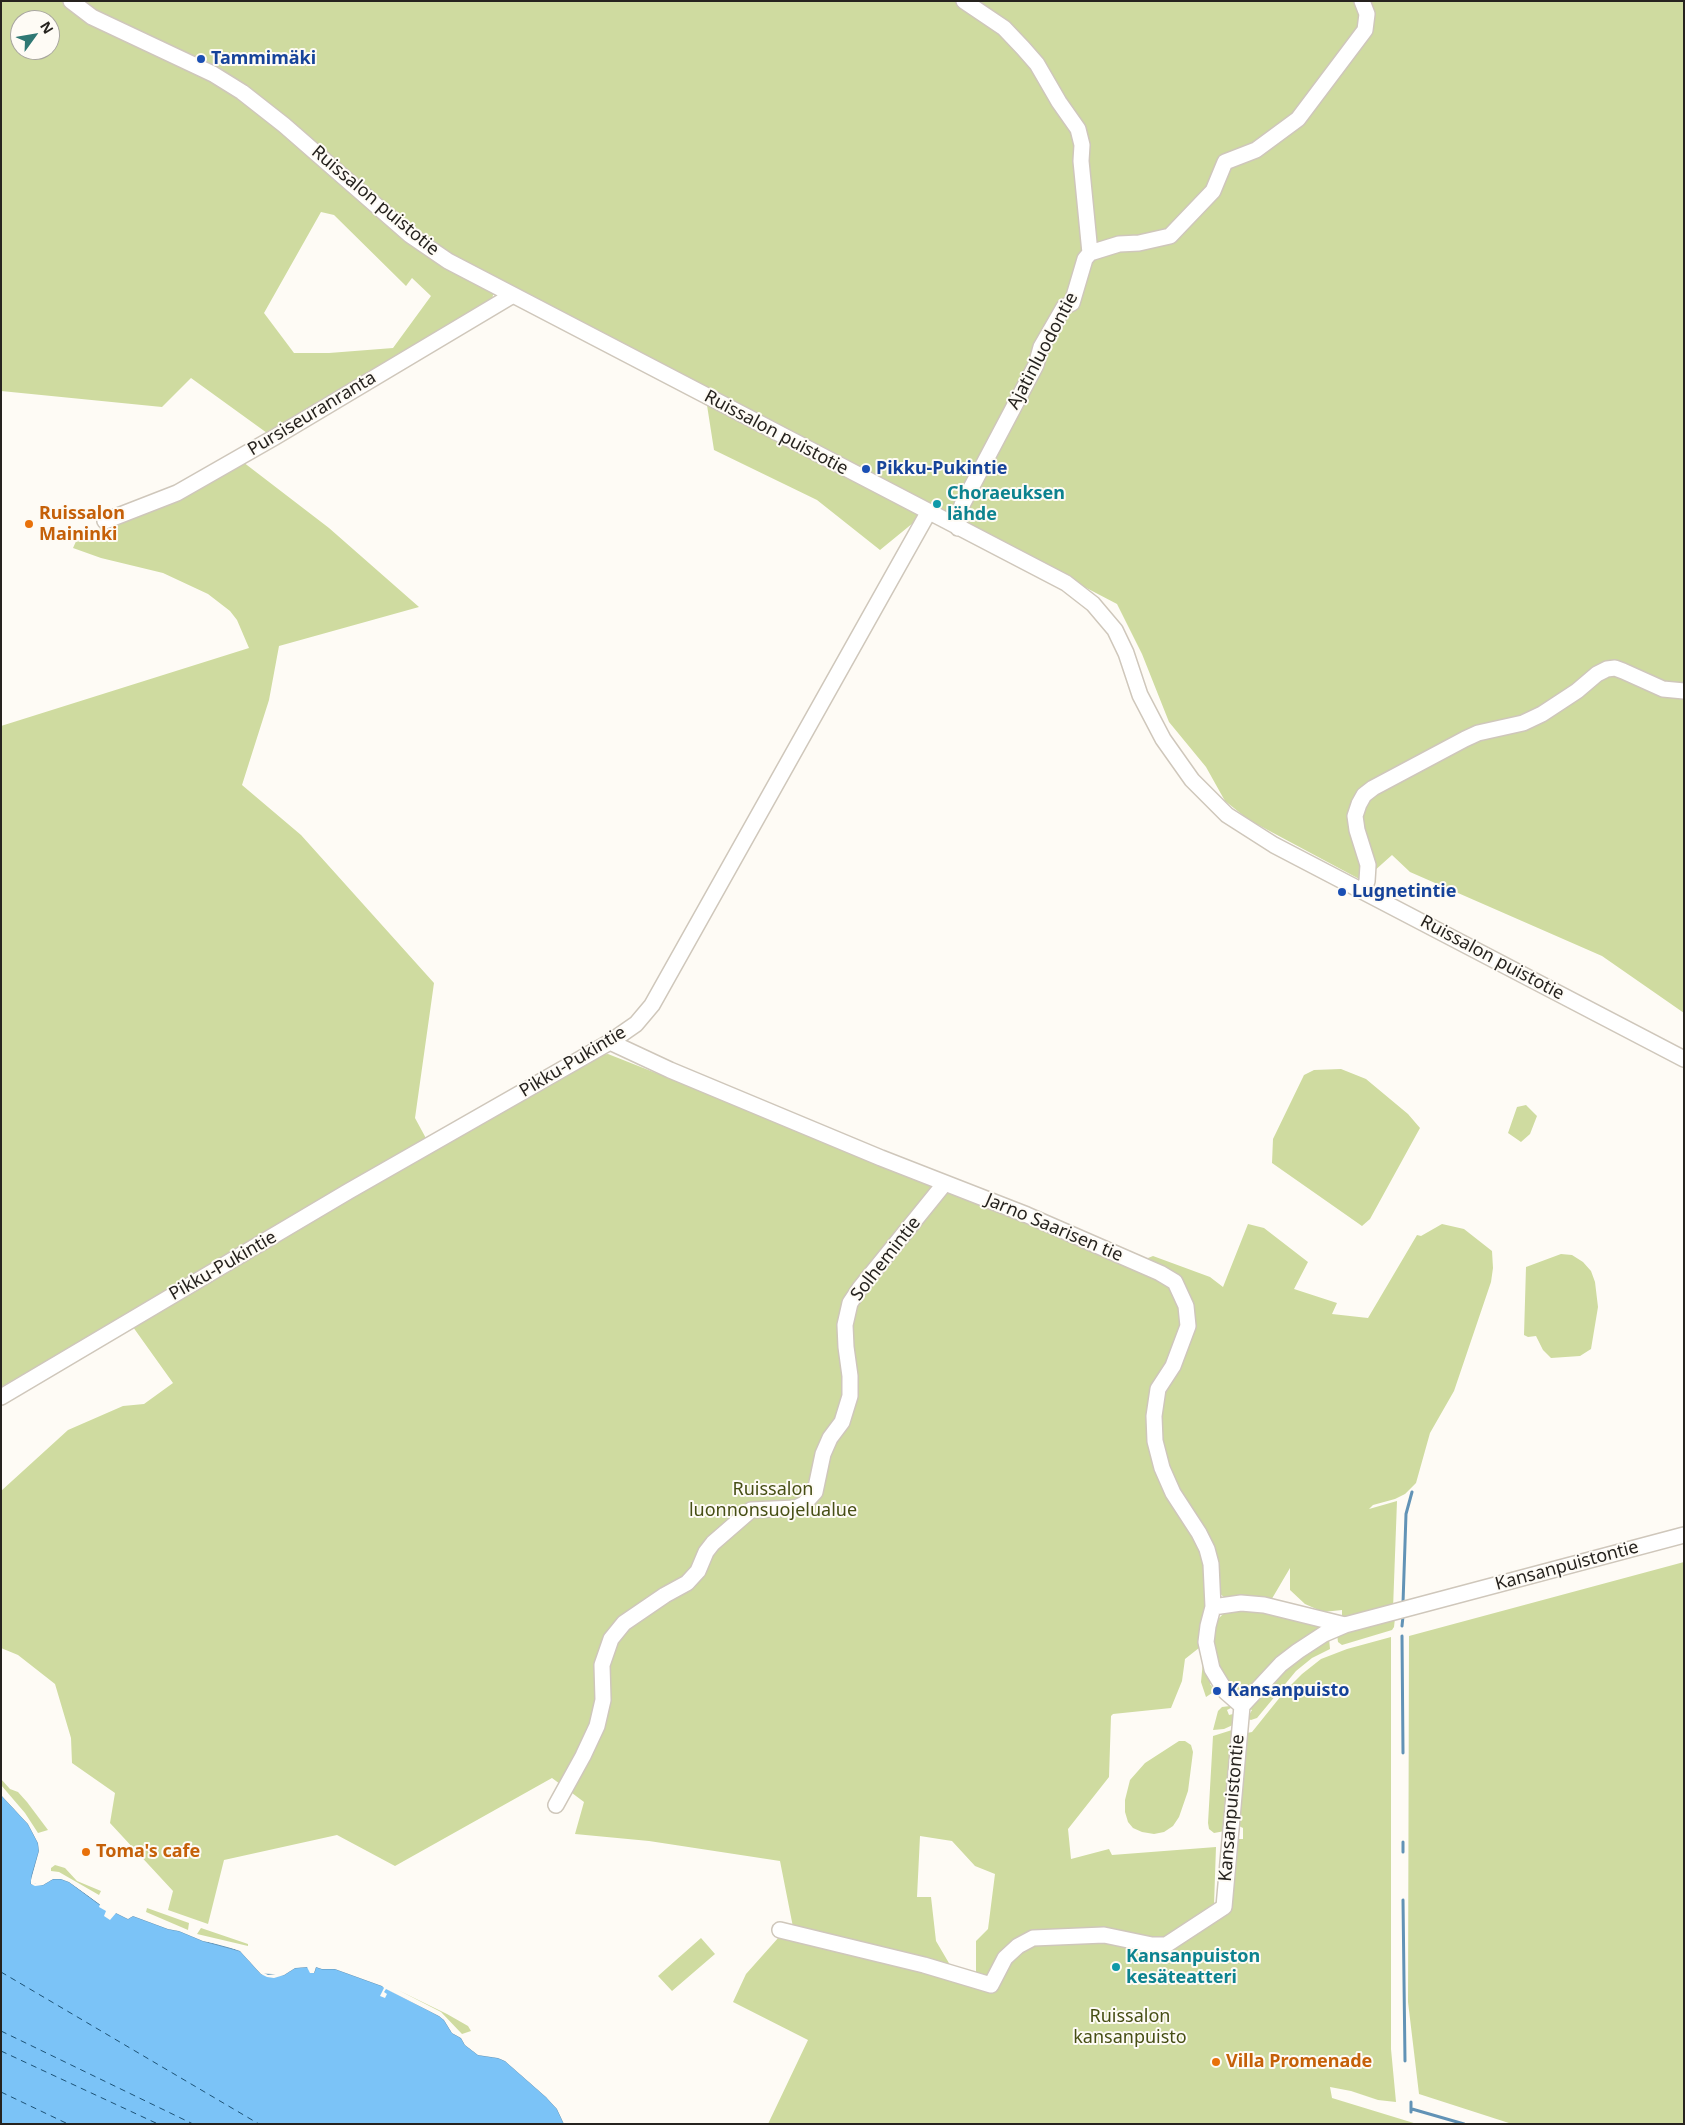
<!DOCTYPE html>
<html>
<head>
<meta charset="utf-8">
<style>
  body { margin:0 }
  #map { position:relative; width:1685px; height:2125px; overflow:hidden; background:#fefbf5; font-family:"Noto Sans",sans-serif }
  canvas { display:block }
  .frame { position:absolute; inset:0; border:2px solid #26231f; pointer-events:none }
  .north { position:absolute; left:10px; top:10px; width:50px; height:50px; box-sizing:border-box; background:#fefbf5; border:1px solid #a8a59f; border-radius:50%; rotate:58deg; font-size:14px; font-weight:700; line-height:20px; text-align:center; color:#26231f }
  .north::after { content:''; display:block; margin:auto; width:18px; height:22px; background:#2f7874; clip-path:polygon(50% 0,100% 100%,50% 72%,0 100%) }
</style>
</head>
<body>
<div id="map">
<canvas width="1685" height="2125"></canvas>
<div class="frame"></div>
<div class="north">N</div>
</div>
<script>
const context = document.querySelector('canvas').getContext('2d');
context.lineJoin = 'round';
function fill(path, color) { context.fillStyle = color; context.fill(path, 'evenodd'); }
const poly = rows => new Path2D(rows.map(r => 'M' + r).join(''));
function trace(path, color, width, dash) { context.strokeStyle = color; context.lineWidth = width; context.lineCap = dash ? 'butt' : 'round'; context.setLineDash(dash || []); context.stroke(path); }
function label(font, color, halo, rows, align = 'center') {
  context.font = font + ' "Noto Sans",sans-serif'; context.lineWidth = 4; context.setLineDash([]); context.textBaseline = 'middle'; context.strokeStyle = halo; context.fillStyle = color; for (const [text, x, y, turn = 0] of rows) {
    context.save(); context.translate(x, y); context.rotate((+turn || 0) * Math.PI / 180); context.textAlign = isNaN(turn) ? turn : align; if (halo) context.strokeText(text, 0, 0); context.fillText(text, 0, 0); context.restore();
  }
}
fill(poly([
  [1,1,1684,1,1684,1013,1602,956,1410,872,1392,855,1363,881,1249,820,1225,801,1206,767,1169,722,1142,654,1117,604,964,524,913,523,880,550,817,500,714,450,704,386,508,286,493,295,492,300,267,433,191,378,162,407,1,391],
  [20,20,50,20,50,50,20,50],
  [321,212,334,215,406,286,412,278,431,296,393,348,329,353,294,353,264,313],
  [243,462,329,528,419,607,279,646,269,700,242,785,301,835,434,983,415,1118,428,1142,1,1387,1,726,249,648,237,620,230,611,208,594,163,573,101,558,73,548,78,537,164,504],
  [608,1054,1144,1266,1148,1258,1153,1256,1210,1277,1223,1287,1248,1224,1264,1228,1308,1262,1294,1289,1337,1303,1332,1314,1368,1318,1417,1235,1421,1236,1442,1224,1464,1229,1492,1251,1493,1268,1491,1282,1454,1391,1430,1433,1416,1483,1405,1494,1395,1499,1373,1505,1369,1509,1397,1501,1393,1609,1355,1619,1342,1617,1342,1610,1323,1612,1305,1604,1290,1590,1290,1568,1270,1602,1225,1598,1219,1593,1204,1644,1185,1659,1182,1681,1171,1708,1113,1714,1111,1716,1109,1777,1068,1829,1071,1859,1109,1849,1112,1855,1216,1847,1214,1905,1228,1905,1233,1839,1243,1839,1243,1828,1237,1825,1242,1734,1252,1732,1285,1691,1302,1674,1321,1659,1347,1649,1391,1637,1391,2049,1396,2102,1378,2100,1351,2091,1330,2087,1332,2098,1417,2124,768,2124,808,2040,733,2002,746,1974,787,1928,793,1927,780,1861,649,1841,575,1834,584,1802,552,1778,395,1866,337,1835,224,1860,208,1924,168,1910,173,1891,110,1823,115,1793,72,1763,71,1738,55,1684,18,1655,1,1648,1,1491,68,1430,123,1406,144,1404,173,1383,133,1327,591,1056],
  [920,1836,952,1841,975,1866,995,1874,988,1929,976,1941,976,1977,953,1970,936,1941,931,1897,917,1897],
  [1341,1069,1366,1079,1408,1114,1420,1128,1370,1219,1362,1226,1272,1163,1273,1139,1304,1075,1314,1070],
  [1526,1105,1537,1116,1530,1134,1521,1142,1508,1133,1517,1107],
  [1561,1254,1572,1255,1583,1262,1591,1271,1595,1282,1598,1307,1591,1349,1580,1356,1551,1358,1543,1350,1536,1336,1528,1337,1524,1335,1526,1267],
  [1684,1562,1684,2124,1512,2124,1419,2094,1408,2002,1409,1636],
  [1254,1609,1323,1625,1247,1689,1236,1690,1221,1678,1211,1644,1215,1622,1225,1612],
  [1395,1618,1394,1627,1392,1630,1342,1645,1338,1642,1337,1634],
  [1329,1638,1330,1649,1312,1658,1296,1671,1257,1718,1251,1720,1245,1718,1246,1715,1249,1715,1252,1710,1249,1709,1271,1679],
  [1203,1661,1213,1682,1210,1684,1215,1691,1206,1697,1201,1682],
  [1230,1706,1231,1708,1227,1710,1229,1715,1233,1714,1235,1724,1224,1729,1213,1730,1218,1711,1222,1707],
  [1232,1730,1234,1730,1225,1831,1214,1833,1209,1829,1208,1823,1213,1736],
  [1179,1741,1185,1741,1191,1745,1193,1752,1188,1791,1179,1817,1173,1826,1164,1832,1154,1834,1142,1832,1133,1828,1128,1822,1125,1812,1125,1800,1130,1780,1145,1763],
  [1,1779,10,1789,18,1792,27,1802,48,1830,38,1833,25,1813,1,1785],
  [55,1865,65,1868,77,1881,101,1891,99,1895,59,1872,51,1871,51,1868],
  [147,1908,189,1923,188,1930,146,1912],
  [201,1928,248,1944,248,1946,197,1934],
  [701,1938,715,1954,672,1991,658,1976],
  [398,1990,447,2014,468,2026,471,2031,462,2034,441,2012]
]), '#cfdba0');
const water = poly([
  [1,1795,28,1824,38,1843,39,1851,32,1875,31,1884,43,1885,53,1879,61,1879,69,1882,100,1905,128,1919,133,1916,168,1929,179,1931,203,1941,240,1951,261,1974,284,1975,295,1968,307,1967,314,1973,316,1967,322,1969,335,1969,382,1986,439,2016,444,2020,452,2033,461,2038,465,2045,478,2055,498,2058,505,2061,546,2097,557,2109,564,2124,1,2124,1,1795]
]);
fill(water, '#7bc3f7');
trace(water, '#6293b6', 1);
fill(poly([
  [1,1792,30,1823,40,1843,41,1852,33,1880,35,1884,53,1877,62,1877,71,1880,102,1903,128,1916,133,1913,169,1927,180,1928,204,1938,241,1949,262,1972,268,1975,283,1973,292,1966,308,1965,312,1970,316,1964,322,1967,336,1967,383,1984,440,2014,446,2019,454,2031,462,2036,467,2043,477,2052,498,2055,506,2059,548,2095,560,2108,567,2124,564,2124,557,2109,546,2097,505,2061,498,2058,478,2055,465,2045,461,2038,452,2033,444,2020,439,2016,386,1989,384,1992,387,1994,385,1998,380,1996,384,1988,382,1986,335,1969,322,1969,316,1967,314,1973,310,1973,307,1967,295,1968,284,1975,274,1978,267,1977,261,1974,240,1951,224,1945,203,1941,179,1931,168,1929,133,1916,128,1919,116,1913,110,1920,104,1916,106,1911,99,1907,100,1904,69,1882,61,1879,53,1879,43,1885,35,1886,31,1884,31,1880,39,1851,38,1843,28,1824,1,1795]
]), '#fefbf5');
trace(poly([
  [1403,1603,1406,1514,1412,1492],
  [1402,1626,1403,1616],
  [1402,1636,1403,1753],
  [1403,1842,1403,1852],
  [1403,1900,1405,2061],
  [1412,2109,1464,2124],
  [1411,2112,1411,2102]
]), '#6293b6', 3);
trace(poly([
  [1,1972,259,2124],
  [1,2031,193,2124],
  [1,2051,158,2124],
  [1,2092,68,2124],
  [1,2124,2,2124]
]), '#1e5376', 1, [6, 5]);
const minor = poly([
  [71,1,92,17,213,74,242,92,284,125,410,235,448,261,1066,583,1093,604,1115,630,1126,653,1140,695,1163,739,1192,780,1227,815,1274,845,1684,1059],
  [1090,253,1119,244,1139,243,1170,236,1213,191,1225,162,1256,150,1298,119,1365,30,1367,14,1362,1],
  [105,521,177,493,275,437,513,295],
  [958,528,962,505,1036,365,1041,347,1064,307,1072,303,1085,259,1090,253,1081,161,1082,145,1078,129,1059,102,1037,64,1023,48,1004,28,964,1],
  [1363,891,1367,881,1368,865,1357,830,1355,816,1359,804,1364,795,1373,788,1465,739,1478,733,1523,723,1542,714,1577,691,1597,674,1607,669,1615,668,1623,671,1663,689,1684,691],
  [610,1042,670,1070,881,1158,1027,1215,1160,1273,1175,1282,1186,1306,1188,1326,1173,1366,1158,1389,1154,1416,1155,1441,1162,1468,1173,1493,1199,1533,1207,1549,1211,1564,1213,1607,1208,1626,1206,1642,1212,1669,1226,1692,1242,1706],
  [1,1397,349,1191,610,1042,636,1024,652,1005,928,513],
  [1213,1607,1241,1603,1264,1605,1345,1625],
  [556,1805,583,1756,597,1726,603,1700,602,1665,611,1639,624,1623,665,1595,687,1583,698,1571,706,1552,713,1543,751,1510,796,1508,804,1504,815,1492,823,1454,830,1438,842,1422,850,1396,850,1376,846,1347,845,1325,850,1303,860,1288,945,1183],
  [780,1930,924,1965,991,1985,1005,1958,1018,1946,1033,1938,1104,1935,1152,1945,1166,1945,1224,1907,1242,1706,1281,1664,1298,1651,1324,1634,1345,1625,1684,1535]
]);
trace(minor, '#cfc7bb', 18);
trace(minor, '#fff', 15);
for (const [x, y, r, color] of [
  [201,59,5,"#1a4fb4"],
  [866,469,5,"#1a4fb4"],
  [937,504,5,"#0f9aa8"],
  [29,524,5,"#e8710a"],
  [1342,892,5,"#1a4fb4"],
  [1217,1691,5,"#1a4fb4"],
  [86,1852,5,"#e8710a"],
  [1116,1967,5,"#0f9aa8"],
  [1216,2062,5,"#e8710a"]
]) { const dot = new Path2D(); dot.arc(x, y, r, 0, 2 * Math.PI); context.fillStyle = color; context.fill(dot); trace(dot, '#fefbf5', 2); }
label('bold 18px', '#164399', '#fefbf5', [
  ["Tammimäki",211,59],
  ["Pikku-Pukintie",876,469],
  ["Lugnetintie",1352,892],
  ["Kansanpuisto",1227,1691]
], 'left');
label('18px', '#26231f', '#fefbf5', [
  ["Ruissalon puistotie",375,201,40],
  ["Ajatinluodontie",1043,351,-62],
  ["Pursiseuranranta",312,414,-31],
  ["Ruissalon puistotie",776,433,28],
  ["Ruissalon puistotie",1492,958,28],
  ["Pikku-Pukintie",573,1062,-31],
  ["Jarno Saarisen tie",1054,1228,23],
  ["Solhemintie",886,1259,-52],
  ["Pikku-Pukintie",223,1266,-30],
  ["Kansanpuistontie",1567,1566,-15],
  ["Kansanpuistontie",1232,1808,-85]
]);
label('bold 18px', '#0d838f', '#fefbf5', [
  ["Choraeuksen",947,494],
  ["lähde",947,515],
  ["Kansanpuiston",1126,1957],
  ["kesäteatteri",1126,1978]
], 'left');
label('bold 18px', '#c56008', '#fefbf5', [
  ["Ruissalon",39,514],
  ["Maininki",39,535],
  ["Toma's cafe",96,1852],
  ["Villa Promenade",1226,2062]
], 'left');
label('18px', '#464e14', '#fefbf5', [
  ["Ruissalon",773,1490],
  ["luonnonsuojelualue",773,1511],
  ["Ruissalon",1130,2017],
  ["kansanpuisto",1130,2038]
]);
</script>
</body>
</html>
